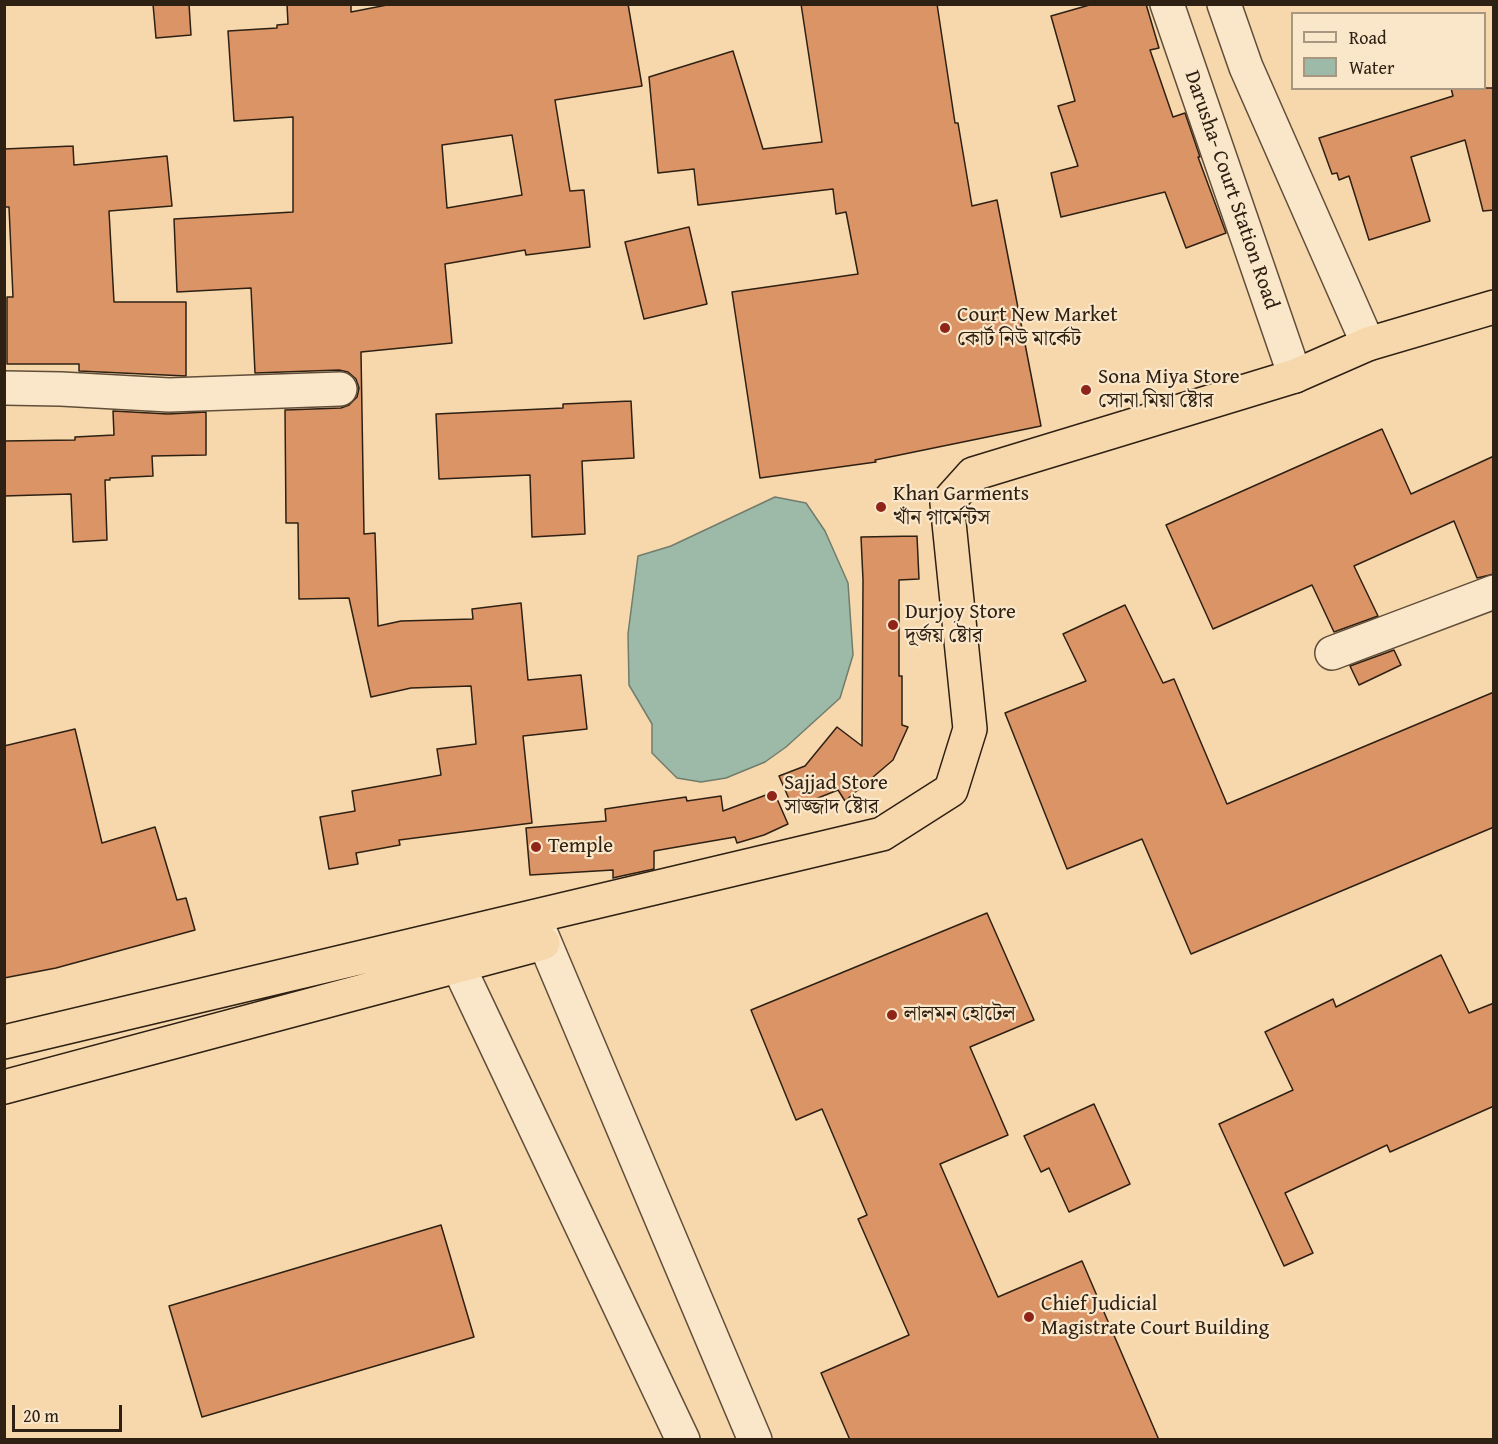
<!DOCTYPE html>
<html>
<head>
<meta charset="utf-8">
<style>
  body { margin:0 }
  #map { position:relative; width:1498px; height:1444px; overflow:hidden; background:#f7d8ac; font-family:"Gentium Book Plus",serif }
  canvas { display:block }
  .frame { position:absolute; inset:0; border:6px solid #2e2013; pointer-events:none }
  .legend { position:absolute; left:1291px; top:12px; width:195px; height:78px; box-sizing:border-box; background:#fae6c9; border:2px solid #a89780; margin:0; padding:8px 10px; list-style:none; font-size:18px; color:#2e2013 }
  .legend li { display:flex; align-items:center; gap:12px; height:30px }
  .legend b { width:30px; border:2px solid #a89780 }
  .scale { position:absolute; left:12px; top:1405px; width:110px; height:27px; box-sizing:border-box; border:3px solid #2e2013; border-top:0; padding-left:8px; font-size:18px; line-height:21px; white-space:nowrap; color:#2e2013; -webkit-text-stroke:4px #fae6c9; paint-order:stroke }
</style>
</head>
<body>
<div id="map">
<canvas width="1498" height="1444"></canvas>
<div class="frame"></div>
<ul class="legend">
<li><b style="height:8px;background:#fae6c9"></b>Road</li>
<li><b style="height:16px;background:#9dbaa8"></b>Water</li>
</ul>
<div class="scale">20 m</div>
</div>
<script>
const context = document.querySelector('canvas').getContext('2d');
context.lineJoin = 'round';
function fill(path, color) { context.fillStyle = color; context.fill(path, 'evenodd'); }
const poly = rows => new Path2D(rows.map(r => 'M' + r).join(''));
function trace(path, color, width, dash) { context.strokeStyle = color; context.lineWidth = width; context.lineCap = dash ? 'butt' : 'round'; context.setLineDash(dash || []); context.stroke(path); }
function label(font, color, halo, rows, align = 'center') {
  context.font = font + ' "Gentium Book Plus","Noto Serif Bengali",serif'; context.lineWidth = 4.5; context.setLineDash([]); context.textBaseline = 'middle'; context.strokeStyle = halo; context.fillStyle = color; for (const [text, x, y, turn = 0] of rows) {
    context.save(); context.translate(x, y); context.rotate((+turn || 0) * Math.PI / 180); context.textAlign = isNaN(turn) ? turn : align; if (halo) context.strokeText(text, 0, 0); context.fillText(text, 0, 0); context.restore();
  }
}
const water = poly([
  [775,497,806,503,825,531,848,583,853,655,840,698,786,747,765,762,726,778,701,782,677,778,652,753,652,724,629,685,628,634,638,556,671,546,775,497]
]);
fill(water, '#9dbaa8');
trace(water, '#717c6c', 1.5);
const building = poly([
  [153,4,189,4,191,35,156,38,153,4],
  [287,4,351,4,351,12,392,4,628,4,642,86,555,100,570,191,584,190,590,247,526,255,525,250,445,264,452,343,361,352,364,534,375,533,378,626,401,621,473,619,472,609,521,603,528,680,581,675,587,729,523,736,532,823,399,840,400,845,356,853,358,864,329,869,320,817,355,811,352,791,441,775,437,749,476,744,471,686,411,688,371,697,349,598,299,599,298,523,286,523,285,410,341,408,349,405,357,397,359,388,356,379,348,372,339,370,255,373,251,288,177,292,174,219,293,212,293,117,234,121,228,31,277,28,277,25,288,24,287,4],
  [512,135,522,195,447,208,442,145,512,135],
  [801,4,937,4,955,123,958,123,972,206,997,200,1041,426,875,460,876,462,760,478,732,292,858,274,846,212,836,214,833,189,698,205,694,169,658,173,649,77,733,51,763,149,822,142,801,4],
  [1093,4,1146,4,1159,48,1150,50,1173,117,1185,113,1200,157,1198,157,1226,233,1186,248,1165,192,1061,217,1051,173,1078,166,1058,106,1075,101,1051,16,1093,4],
  [1451,88,1494,88,1494,210,1483,211,1465,140,1411,157,1430,221,1369,240,1349,176,1339,180,1337,173,1332,174,1319,138,1453,96,1451,88],
  [73,146,74,165,167,156,172,206,109,211,114,302,186,302,186,376,79,371,79,364,7,364,7,297,13,297,9,207,4,207,4,149,73,146],
  [689,227,707,304,644,319,625,242,689,227],
  [631,401,634,458,582,461,585,534,532,537,530,475,439,479,436,414,563,408,563,404,631,401],
  [113,411,168,414,206,412,206,455,152,456,153,476,110,478,110,480,105,480,107,540,73,542,71,494,4,496,4,441,75,440,75,437,114,435,113,411],
  [1382,429,1411,494,1494,456,1494,574,1477,578,1454,521,1354,566,1378,616,1334,632,1312,585,1213,629,1166,525,1382,429],
  [917,536,919,579,899,580,899,676,902,676,902,725,908,727,893,760,845,801,838,790,793,808,779,776,805,766,837,727,862,746,863,580,861,537,917,536],
  [1125,605,1163,683,1174,679,1227,804,1494,692,1494,827,1191,954,1142,839,1067,869,1005,713,1086,681,1063,634,1125,605],
  [1394,650,1401,665,1359,685,1350,666,1394,650],
  [75,729,102,843,155,827,177,900,186,898,195,930,56,968,4,978,4,746,75,729],
  [774,792,788,824,764,835,737,843,735,837,654,851,654,869,617,877,613,878,613,870,530,875,526,828,606,821,605,809,686,797,687,801,721,796,723,811,774,792],
  [987,913,1034,1020,970,1047,1008,1135,940,1164,998,1297,1082,1261,1159,1440,850,1440,821,1373,909,1335,858,1219,867,1215,822,1109,796,1120,751,1010,987,913],
  [1441,955,1469,1013,1494,1003,1494,1106,1390,1152,1387,1145,1285,1193,1313,1253,1284,1266,1219,1124,1293,1090,1265,1032,1333,999,1336,1007,1441,955],
  [1094,1104,1130,1184,1069,1212,1049,1168,1041,1172,1024,1136,1094,1104],
  [441,1225,474,1337,202,1417,169,1306,441,1225]
]);
fill(building, '#da9466');
trace(building, '#2e2013', 1.5);
const minor = poly([
  [1167,4,1295,376],
  [1224,4,1246,67,1368,344],
  [4,388,61,389,169,395,340,389],
  [1332,653,1494,592],
  [534,917,755,1440],
  [446,940,683,1440]
]);
const highway = poly([
  [4,1042,882,834,951,790,970,729,947,503,973,474,1295,376,1368,344,1494,307],
  [4,1087,543,943]
]);
trace(minor, '#604e39', 36);
trace(highway, '#2e2013', 36);
trace(minor, '#fae6c9', 33);
trace(highway, '#f7d8ac', 33);
for (const [x, y, r, color] of [
  [945,328,6,"#8f2418"],
  [1086,390,6,"#8f2418"],
  [881,507,6,"#8f2418"],
  [893,625,6,"#8f2418"],
  [772,796,6,"#8f2418"],
  [536,847,6,"#8f2418"],
  [892,1015,6,"#8f2418"],
  [1029,1317,6,"#8f2418"]
]) { const dot = new Path2D(); dot.arc(x, y, r, 0, 2 * Math.PI); context.fillStyle = color; context.fill(dot); trace(dot, '#fae6c9', 2); }
label('21px', '#2e2013', '#fae6c9', [
  ["Darusha- Court Station Road",1231,190,71]
]);
label('21px', '#2e2013', '#fae6c9', [
  ["Court New Market",957,316],
  ["কোর্ট নিউ মার্কেট",957,340],
  ["Sona Miya Store",1098,378],
  ["সোনা মিয়া ষ্টোর",1098,402],
  ["Khan Garments",893,495],
  ["খাঁন গার্মেন্টস",893,519],
  ["Durjoy Store",905,613],
  ["দূর্জয় ষ্টোর",905,637],
  ["Sajjad Store",784,784],
  ["সাজ্জাদ ষ্টোর",784,808],
  ["Temple",548,847],
  ["লালমন হোটেল",904,1015],
  ["Chief Judicial",1041,1305],
  ["Magistrate Court Building",1041,1329]
], 'left');
</script>
</body>
</html>
